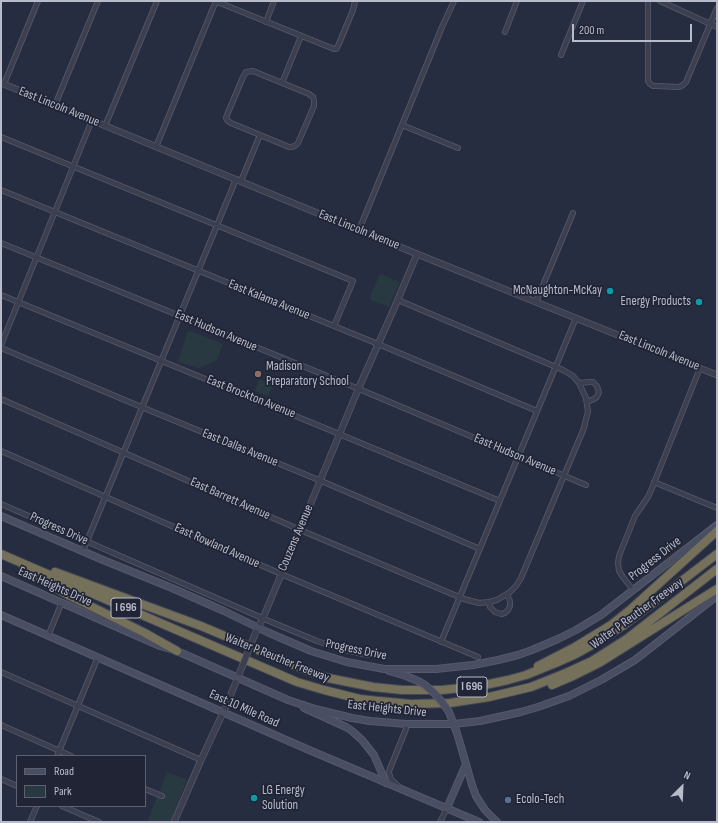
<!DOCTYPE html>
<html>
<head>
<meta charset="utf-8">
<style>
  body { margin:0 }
  #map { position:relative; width:718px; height:823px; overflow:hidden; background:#272d40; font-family:"Sofia Sans Condensed",sans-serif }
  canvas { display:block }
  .frame { position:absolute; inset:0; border:2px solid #b8bbca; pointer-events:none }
  .legend { position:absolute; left:16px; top:755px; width:130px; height:52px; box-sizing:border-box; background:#202435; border:1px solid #5d6071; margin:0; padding:5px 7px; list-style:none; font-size:12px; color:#b8bbca }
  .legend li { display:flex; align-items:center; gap:8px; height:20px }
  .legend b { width:20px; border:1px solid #5d6071 }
  .north { position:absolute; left:662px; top:767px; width:40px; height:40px; -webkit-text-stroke:3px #202435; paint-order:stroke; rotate:24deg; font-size:11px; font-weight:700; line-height:16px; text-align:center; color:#b8bbca }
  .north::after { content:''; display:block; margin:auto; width:14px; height:18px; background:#b8bbca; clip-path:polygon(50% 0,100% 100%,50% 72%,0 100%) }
  .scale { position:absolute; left:572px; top:24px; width:120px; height:18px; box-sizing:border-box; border:2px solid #b8bbca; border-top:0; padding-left:5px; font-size:12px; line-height:14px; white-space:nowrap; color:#b8bbca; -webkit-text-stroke:3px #202435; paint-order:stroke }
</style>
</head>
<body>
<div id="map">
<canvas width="718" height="823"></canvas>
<div class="frame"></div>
<ul class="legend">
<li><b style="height:5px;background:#494e62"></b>Road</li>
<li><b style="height:11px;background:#293941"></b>Park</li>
</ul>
<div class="north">N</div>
<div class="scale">200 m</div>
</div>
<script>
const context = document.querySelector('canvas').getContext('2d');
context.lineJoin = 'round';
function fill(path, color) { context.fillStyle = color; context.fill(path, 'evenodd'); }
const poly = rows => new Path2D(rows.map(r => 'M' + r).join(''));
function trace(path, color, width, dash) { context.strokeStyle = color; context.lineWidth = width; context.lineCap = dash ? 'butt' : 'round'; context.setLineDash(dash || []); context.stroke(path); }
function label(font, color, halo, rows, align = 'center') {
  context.font = font + ' "Sofia Sans Condensed",sans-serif'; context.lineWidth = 3.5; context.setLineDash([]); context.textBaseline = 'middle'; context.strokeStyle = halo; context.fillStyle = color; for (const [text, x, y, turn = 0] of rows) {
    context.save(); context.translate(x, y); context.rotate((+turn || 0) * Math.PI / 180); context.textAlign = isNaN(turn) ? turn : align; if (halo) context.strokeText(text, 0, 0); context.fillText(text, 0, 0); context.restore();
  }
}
fill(poly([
  [380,274,400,282,389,307,369,299],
  [190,331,223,344,217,360,199,368,178,362,187,333],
  [259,379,273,385,268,396,255,391],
  [167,772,187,780,170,822,147,822]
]), '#293941');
const minor = poly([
  [215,1,334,49,336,49,338,46,353,10,355,1],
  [648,1,648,81,650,84,653,86,657,86,679,87,683,85,686,82,717,8],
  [660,1,717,27],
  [266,22,274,1],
  [505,32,517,1],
  [561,55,583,1],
  [253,71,309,94,313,97,314,101,314,106,298,143,295,146,291,147,289,147,231,123,228,121,226,118,227,115,243,77,246,72,253,71],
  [282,83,301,36],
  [4,84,38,1],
  [55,105,98,1],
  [402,125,458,148],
  [105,126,157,1],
  [1,137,353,281,334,326],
  [156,147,216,1],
  [241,181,260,135],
  [1,190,378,344,537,411],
  [359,230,442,27,454,1],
  [1,243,359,389,586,485],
  [1,295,332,431,500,501],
  [536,302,573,213],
  [1,345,92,120],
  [1,348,139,406,326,483,480,549],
  [579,383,590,382,593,382,597,386,599,392,597,397,594,399,587,402],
  [1,399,305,532,464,599,479,603,489,602,497,600,510,592,516,586,521,578,584,428,586,419,588,412,586,398,579,383,573,376,563,370,398,300],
  [1,451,281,574,478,657],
  [654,482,717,508],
  [1,504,269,621,317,641,338,648,363,654,369,655,376,651],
  [83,551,236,179],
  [633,590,623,577,619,571,618,563,619,556,635,516,648,497,652,488,700,368],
  [489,602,490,607,495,612,501,614,505,613,508,610,510,606,510,601,507,595],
  [48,636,62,602],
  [441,642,576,318],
  [1,672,201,760],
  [1,725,71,756],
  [57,756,98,657],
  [1,779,17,786],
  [398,786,391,779,389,773,389,771,406,729,406,724],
  [145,789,162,796],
  [62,806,99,822],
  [30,822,37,806],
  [440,822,447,808]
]);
const tertiary = poly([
  [1,83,417,254,717,375],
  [255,634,263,618,360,385,393,311,417,254],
  [174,822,201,760,227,704,242,667]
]);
const secondary = poly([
  [1,516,103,560,172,588,224,611,267,632,311,651,347,662,384,669,436,669,473,665,498,660,518,655,532,650,558,639,576,630,601,615,717,525],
  [1,576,160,646,177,651,288,700,315,709,352,718,370,721,406,724,454,724,480,721,521,712,538,707,569,696,601,680,635,660,717,596],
  [1,615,309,750,479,822],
  [389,671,406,676,418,681],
  [304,708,346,727,352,731,362,740,374,755,386,783],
  [449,712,457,733,466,764,472,785,476,796,485,810,497,822],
  [447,808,466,764]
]);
const motorway = poly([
  [1,554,297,682,324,690,360,699,379,701,411,704,450,703,489,697,531,687,566,673,592,661,628,638,717,569],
  [23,566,31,574,68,595,145,633,177,651],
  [55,572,201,626,308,671,328,678,373,687,402,690,442,690,480,686,508,680,526,675,558,662,576,654,592,645,624,625,717,554],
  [538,666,575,647,611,625,631,609,717,531],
  [552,685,573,676,599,663,717,589]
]);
trace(minor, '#565a6a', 6);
trace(tertiary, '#565a6a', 7);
trace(secondary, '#565a6a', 8);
trace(motorway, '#434757', 10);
trace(minor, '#3b3f50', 4.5);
trace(tertiary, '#3b3f50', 5.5);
trace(secondary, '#494e62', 6);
trace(motorway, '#757059', 8);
const tertiaryBridge = poly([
  [242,667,255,634]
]);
const secondaryBridge = poly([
  [418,681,425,685,434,693,442,702,449,712]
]);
trace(tertiaryBridge, '#565a6a', 7, []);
trace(secondaryBridge, '#565a6a', 8, []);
trace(tertiaryBridge, '#3b3f50', 5.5);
trace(secondaryBridge, '#494e62', 6);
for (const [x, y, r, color] of [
  [610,291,4,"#0f9aa8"],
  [699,302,4,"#0f9aa8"],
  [258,374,4,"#8d6e63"],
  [254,798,4,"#0f9aa8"],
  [508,800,4,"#5c6f8a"]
]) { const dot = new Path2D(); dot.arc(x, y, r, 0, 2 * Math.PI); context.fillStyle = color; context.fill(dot); trace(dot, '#202435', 1.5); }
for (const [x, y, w] of [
  [126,608,30],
  [472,687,30]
]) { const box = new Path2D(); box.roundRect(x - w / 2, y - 10, w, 20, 3); context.fillStyle = '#202435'; context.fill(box); trace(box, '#b8bbca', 1); }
label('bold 12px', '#b8bbca', null, [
  ["I 696",126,608],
  ["I 696",472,687]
]);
label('13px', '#b8bbca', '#202435', [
  ["East Lincoln Avenue",59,107,22],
  ["East Lincoln Avenue",359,230,22],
  ["East Kalama Avenue",269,300,22],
  ["East Hudson Avenue",216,331,23],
  ["East Lincoln Avenue",659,351,22],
  ["East Brockton Avenue",251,397,22],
  ["East Dallas Avenue",240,448,22],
  ["East Hudson Avenue",515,455,23],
  ["East Barrett Avenue",230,499,24],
  ["Progress Drive",59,529,24],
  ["Couzens Avenue",296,538,-67],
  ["East Rowland Avenue",217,546,24],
  ["Progress Drive",655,559,-38],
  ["East Heights Drive",55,587,24],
  ["Walter P Reuther Freeway",637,614,-36],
  ["Progress Drive",356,650,12],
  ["Walter P Reuther Freeway",277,658,22],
  ["East 10 Mile Road",244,709,24],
  ["East Heights Drive",387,709,6]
]);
label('13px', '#b8bbca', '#202435', [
  ["McNaughton-McKay",602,291,"right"],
  ["Energy Products",691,302,"right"],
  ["Madison",266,367],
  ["Preparatory School",266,382],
  ["LG Energy",262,791],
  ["Solution",262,806],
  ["Ecolo-Tech",516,800]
], 'left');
</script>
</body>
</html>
